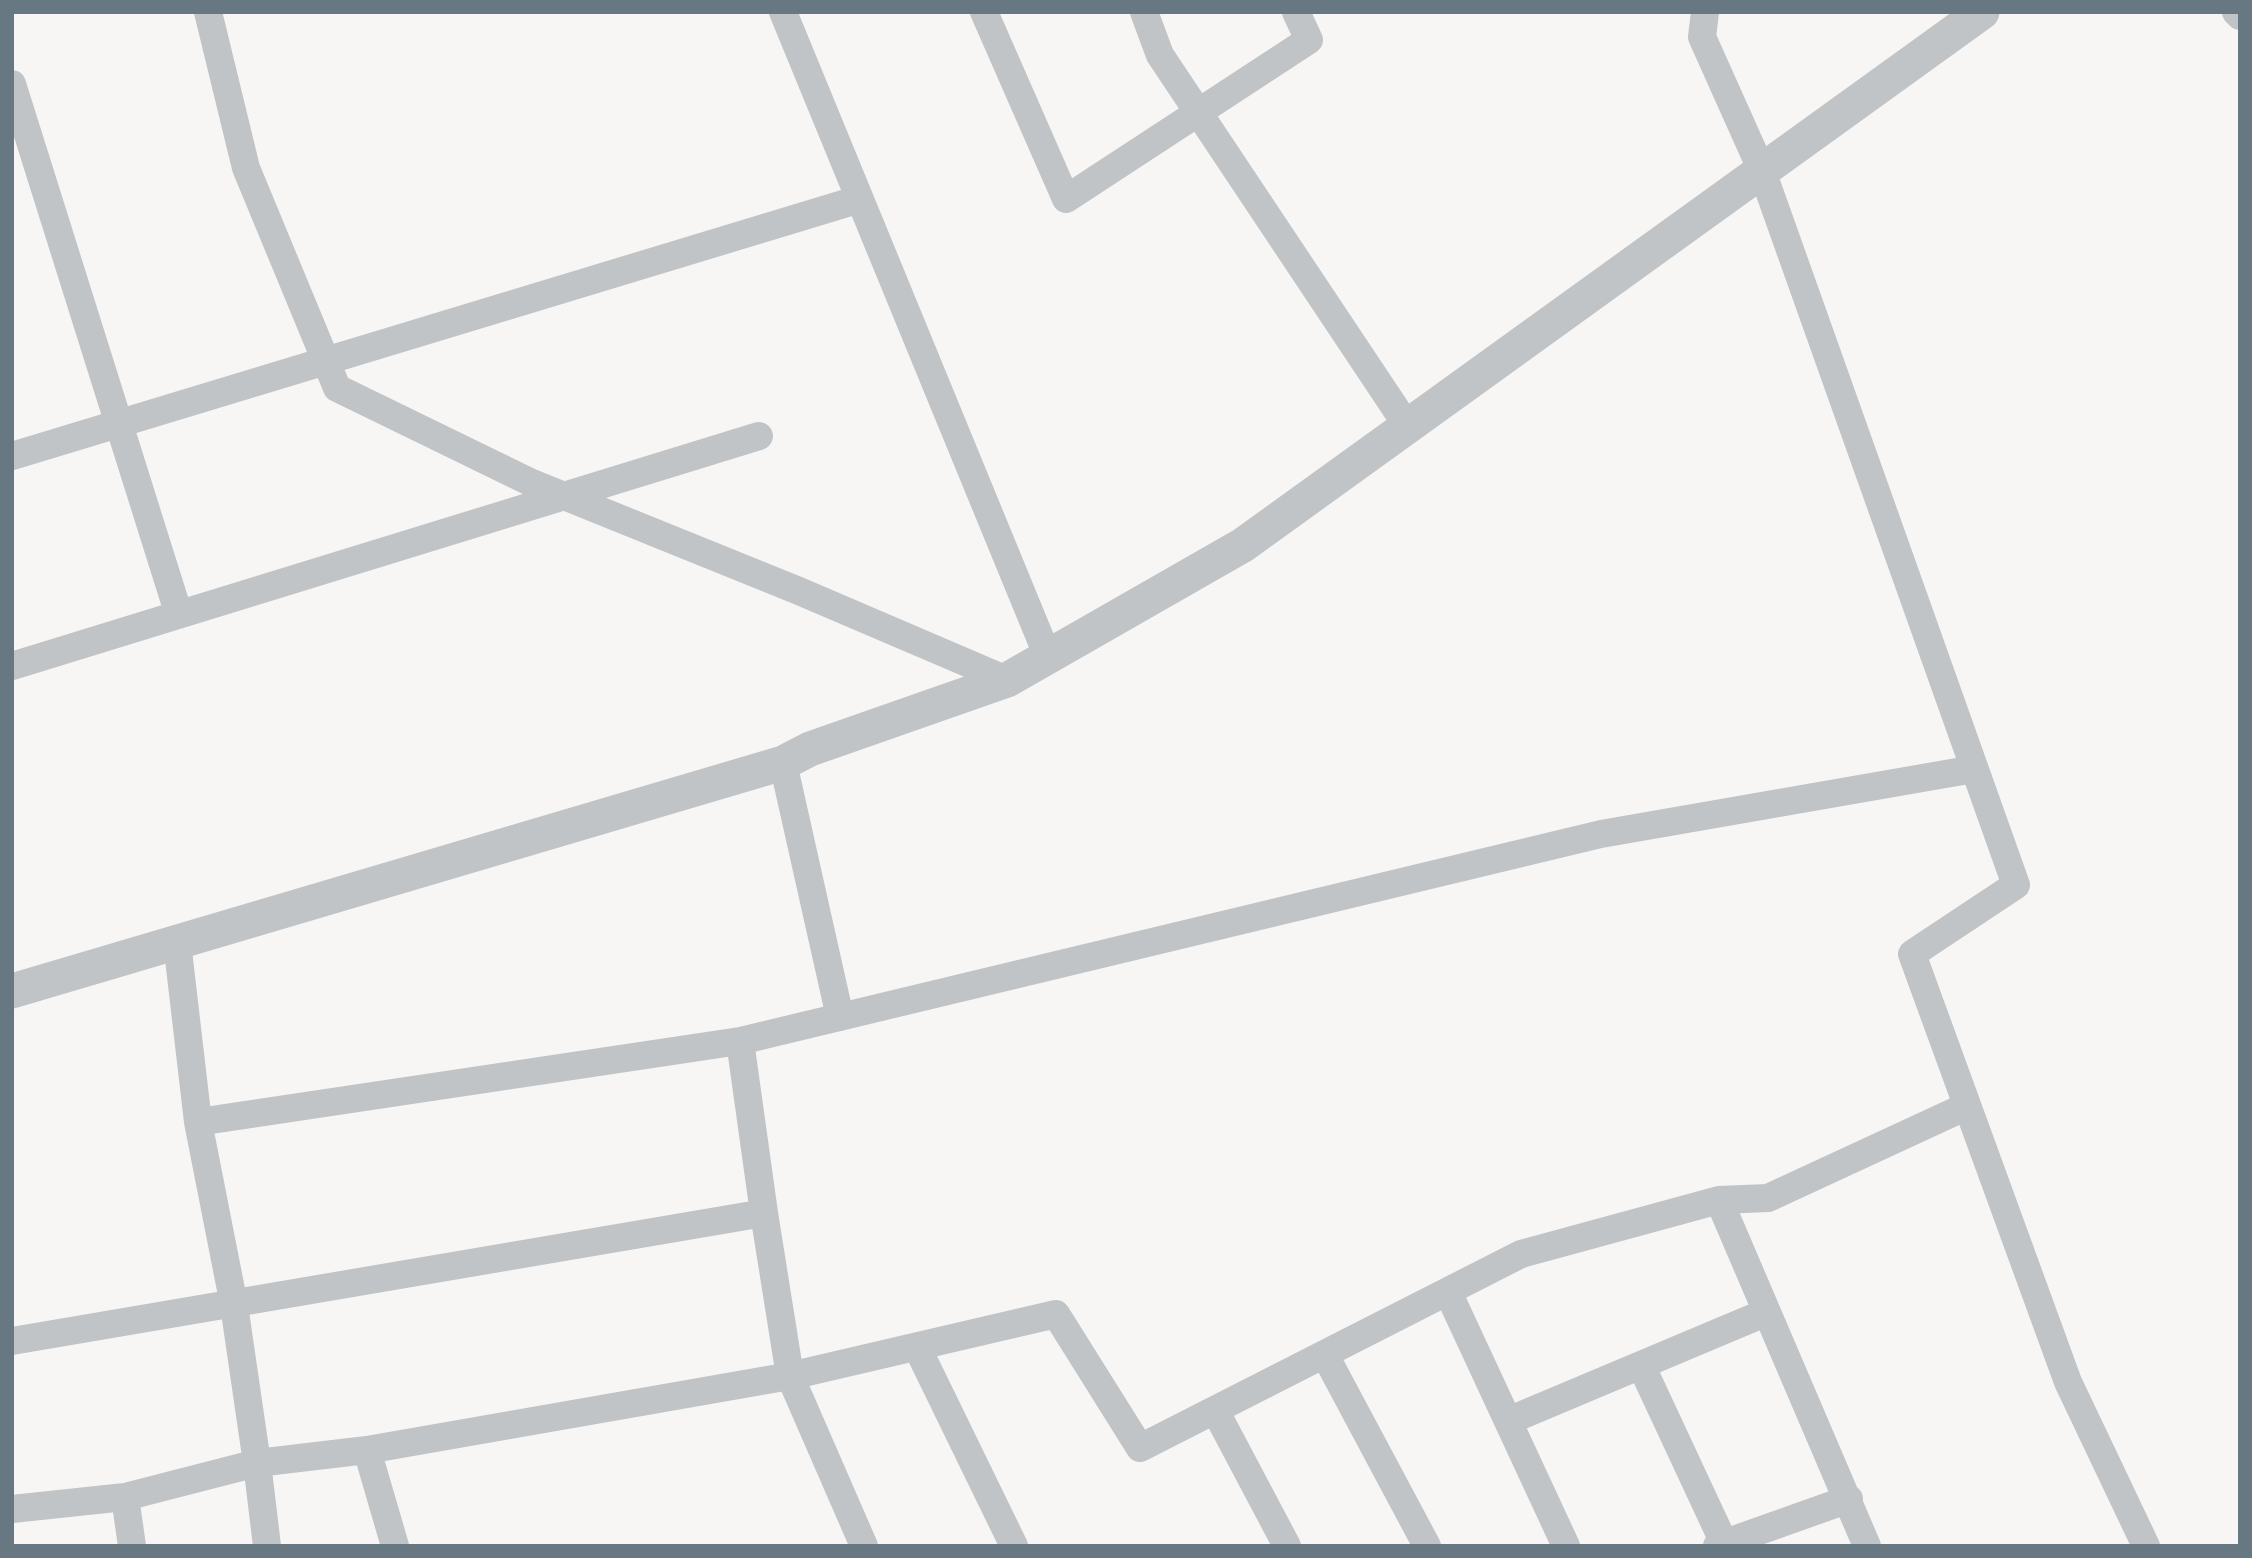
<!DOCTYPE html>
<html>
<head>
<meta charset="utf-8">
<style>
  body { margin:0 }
  #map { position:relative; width:2252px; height:1558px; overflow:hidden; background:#f7f6f4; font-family:"Work Sans",sans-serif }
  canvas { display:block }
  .frame { position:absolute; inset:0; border:14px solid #687882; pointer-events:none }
</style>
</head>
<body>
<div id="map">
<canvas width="2252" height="1558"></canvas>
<div class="frame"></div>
</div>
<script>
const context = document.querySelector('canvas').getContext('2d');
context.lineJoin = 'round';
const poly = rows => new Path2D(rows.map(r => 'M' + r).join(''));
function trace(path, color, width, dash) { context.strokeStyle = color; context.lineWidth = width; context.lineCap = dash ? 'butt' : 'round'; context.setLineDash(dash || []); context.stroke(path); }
trace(poly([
  [208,12,246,168,337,388,532,483,799,591,1007,680],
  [783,12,1048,657],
  [984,12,1066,199,1309,40,1296,12],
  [1144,12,1160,55,1408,427],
  [1705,12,1702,37,1762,171,2016,885,1912,954,2068,1382,2146,1546],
  [2236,12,2240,16],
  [12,84,179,615],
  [12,456,860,199],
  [12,666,759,436],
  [783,763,840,1017],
  [740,1041,764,1213],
  [198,1122,740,1041,1601,834,1974,769],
  [1719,1200,1867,1546],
  [1448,1292,1566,1546],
  [12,1341,764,1213,790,1376,864,1546],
  [917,1347,1014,1546],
  [1325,1355,1427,1546],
  [1641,1365,1724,1543],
  [1215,1410,1287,1546],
  [1508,1421,1767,1312],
  [367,1450,395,1546],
  [12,1509,125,1497],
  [132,1546,125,1497,257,1463,234,1305,198,1122,177,942],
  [267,1546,257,1463,367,1450,790,1376,1056,1314,1140,1448,1521,1254,1719,1200,1768,1198,1967,1106],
  [1717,1546,1849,1499]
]), '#c0c4c7', 28);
trace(poly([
  [12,991,783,763,810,749,1007,680,1243,545,1982,12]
]), '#c0c4c7', 35);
</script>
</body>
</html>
